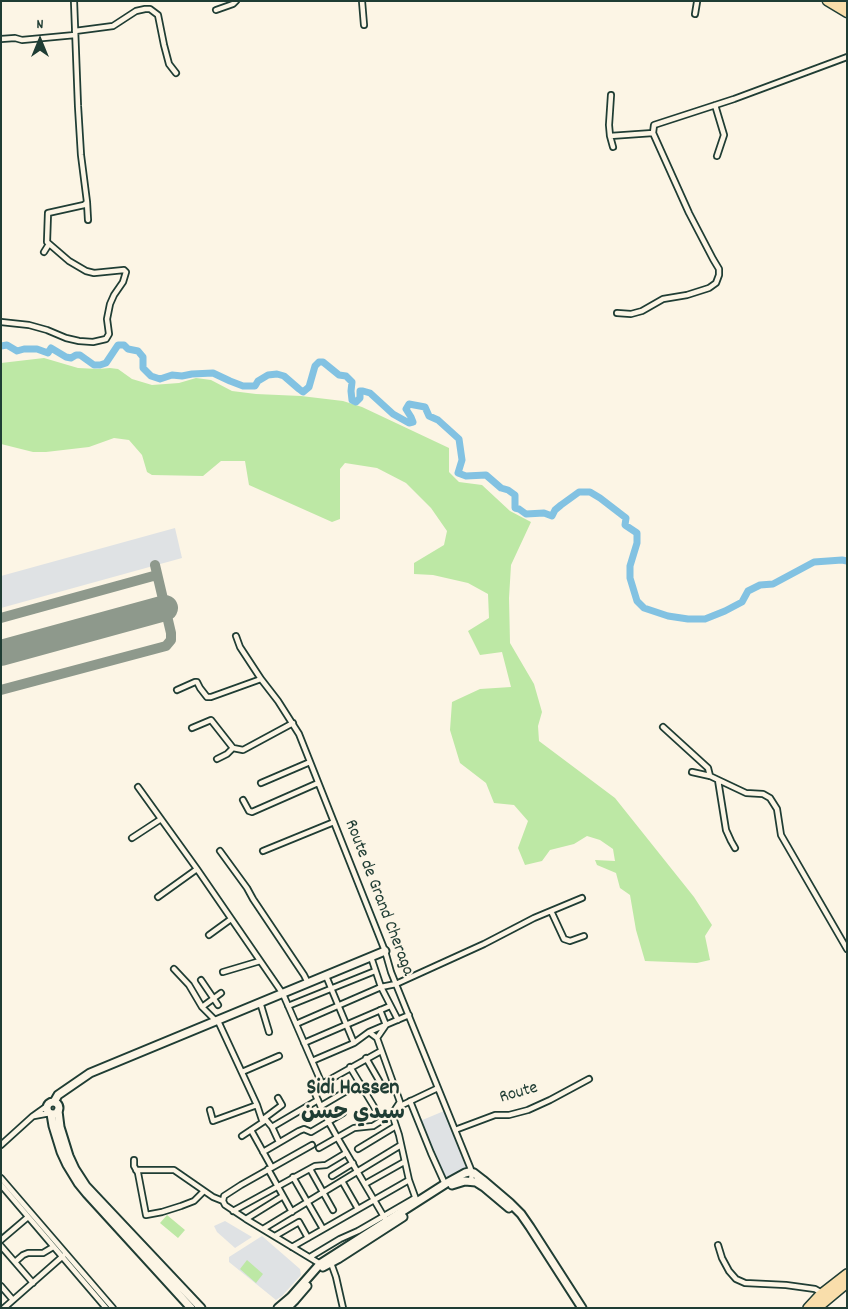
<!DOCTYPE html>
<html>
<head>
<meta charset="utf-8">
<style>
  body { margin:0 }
  #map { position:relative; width:848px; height:1309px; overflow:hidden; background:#fcf5e5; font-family:Dekko,sans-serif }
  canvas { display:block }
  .frame { position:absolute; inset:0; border:2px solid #1f3d34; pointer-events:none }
  .north { position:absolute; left:15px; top:15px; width:50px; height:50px; -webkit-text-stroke:4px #fcf5e5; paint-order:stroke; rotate:0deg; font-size:14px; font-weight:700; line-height:20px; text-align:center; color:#1f3d34 }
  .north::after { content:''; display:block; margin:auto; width:18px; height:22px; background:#1f3d34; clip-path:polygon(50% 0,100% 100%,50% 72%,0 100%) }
</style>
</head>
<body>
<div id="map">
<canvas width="848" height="1309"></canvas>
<div class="frame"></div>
<div class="north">N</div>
</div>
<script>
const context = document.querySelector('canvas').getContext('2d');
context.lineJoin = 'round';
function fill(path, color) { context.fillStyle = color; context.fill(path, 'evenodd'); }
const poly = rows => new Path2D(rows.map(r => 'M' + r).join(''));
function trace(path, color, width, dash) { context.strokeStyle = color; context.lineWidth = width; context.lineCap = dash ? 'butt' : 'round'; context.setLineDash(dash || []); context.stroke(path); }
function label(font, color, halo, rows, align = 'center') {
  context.font = font + ' Dekko,"Playpen Sans Arabic",sans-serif'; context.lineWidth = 4.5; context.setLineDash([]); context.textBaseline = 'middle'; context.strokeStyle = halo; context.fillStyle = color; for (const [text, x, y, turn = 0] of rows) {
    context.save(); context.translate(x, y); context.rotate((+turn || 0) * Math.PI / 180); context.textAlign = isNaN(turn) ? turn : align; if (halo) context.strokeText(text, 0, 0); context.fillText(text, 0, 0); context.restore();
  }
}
fill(poly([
  [175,528,182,558,1,608,1,576],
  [444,1111,466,1168,443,1180,420,1121],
  [225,1221,252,1237,235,1248,217,1232,214,1226],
  [262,1236,300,1269,301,1275,282,1296,276,1300,229,1262,229,1257]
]), '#dfe2e4');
fill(poly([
  [44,358,78,368,98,369,110,368,118,369,132,379,152,385,179,383,196,378,211,380,232,391,256,394,301,396,343,401,362,407,449,448,449,472,459,482,482,485,510,511,531,522,511,565,509,598,510,643,534,684,542,712,538,726,539,741,615,798,694,897,712,925,705,936,710,960,697,963,645,961,636,930,630,895,620,888,616,873,597,865,595,860,615,861,613,849,600,840,587,836,574,844,550,850,542,861,525,865,518,848,528,821,514,805,494,803,486,783,460,763,450,730,452,702,480,689,511,687,502,652,480,655,468,631,489,618,488,594,468,583,433,575,414,574,414,563,444,545,447,531,431,508,406,483,377,468,345,463,340,469,340,519,332,522,249,485,245,461,221,461,203,476,152,475,147,472,142,455,129,440,114,438,89,447,46,452,33,452,1,444,1,363],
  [167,1215,185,1230,178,1238,160,1223],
  [247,1260,263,1274,256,1283,240,1269]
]), '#bde8a5');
trace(poly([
  [1,346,7,345,17,351,24,349,37,349,48,353,51,348,66,357,71,358,76,355,80,355,94,365,100,365,106,363,118,345,124,345,128,349,138,351,143,357,143,368,151,376,160,379,172,375,182,376,192,374,213,373,230,381,243,386,255,386,258,381,268,375,277,374,284,376,299,389,303,392,309,387,315,366,319,362,323,362,339,375,346,376,352,382,351,391,352,400,356,402,360,398,360,391,363,391,370,393,393,414,409,423,413,422,411,417,406,409,409,404,425,407,429,416,438,420,459,439,462,460,458,473,466,476,486,475,501,488,508,490,515,495,515,508,519,509,526,514,544,513,552,516,555,510,561,505,579,492,590,492,600,498,626,518,625,525,637,533,637,543,630,566,630,578,637,601,644,608,668,616,688,619,705,619,725,611,742,602,748,591,760,585,773,584,814,562,842,560,847,561]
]), '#82c2e2', 7);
trace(poly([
  [1,618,157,575],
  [1,646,3,653],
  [1,690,166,646,171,640,171,633,155,565]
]), '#8e998c', 10);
trace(poly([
  [1,653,165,608]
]), '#8e998c', 26);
const street = poly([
  [362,1,364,25],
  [216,10,233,4,236,1],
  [695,14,697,2],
  [75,31,113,26,136,11,145,9,150,9,158,15,164,45,169,64,176,73],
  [1,39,15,38,22,40,75,35],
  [715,105,724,135,717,156],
  [610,136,609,125,611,95],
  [613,147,610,136,653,133],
  [87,202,88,220],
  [44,252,49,244],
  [617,313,631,314,642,311,663,299,687,295,709,288,716,283,719,275,719,269,713,259,689,213,653,133,654,125,734,99,847,57],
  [1,322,29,325,47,330,66,338,79,341,93,342,106,339,109,334,107,319,110,304,114,295,123,282,126,272,124,270,94,273,86,271,69,261,47,242,48,213,84,205,87,202,81,155,78,106,74,1],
  [236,636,240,647,261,679,278,701,299,734,385,951,391,972,470,1167,472,1173,471,1181],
  [177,690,195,682,197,682,200,688,207,697,211,697,261,679],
  [663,727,708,768,710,776],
  [192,728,211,720,233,748,243,750,293,723],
  [217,759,227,754,233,748],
  [692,772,710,776,746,793,763,794,770,798,777,809,781,835,847,949],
  [718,780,726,830,731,841,735,848],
  [261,783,310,762],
  [138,787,197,869,283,994,322,1084],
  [243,800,249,811,252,812,318,783],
  [132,838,161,819],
  [220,851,247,888,253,899,304,975,308,983],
  [263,851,334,822],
  [158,897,197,869],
  [551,911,564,939,570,941,584,936],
  [209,935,231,919],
  [371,957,381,987,398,1020],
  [174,969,189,985,202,1007,216,1021],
  [223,972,260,961],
  [326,976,354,1043],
  [201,980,218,1005],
  [260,1002,269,1032],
  [288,1006,375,971],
  [202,1007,221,993],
  [380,1010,386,1025,377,1038,400,1102,392,1114,399,1135,409,1180,417,1202],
  [218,1021,257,1105,262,1120,282,1105,278,1098],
  [296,1024,381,987,396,984,484,944,534,918,582,898],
  [369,1032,409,1015],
  [304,1043,390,1006],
  [381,1051,313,1089,323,1112,337,1137,387,1222],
  [366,1058,381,1084,384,1087,394,1085],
  [312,1061,354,1043,369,1032,377,1038],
  [350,1067,382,1120],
  [242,1072,279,1056],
  [410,1101,431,1153,445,1184],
  [321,1106,360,1083],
  [396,1108,438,1088],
  [210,1110,213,1121,257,1105],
  [34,1116,50,1113],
  [272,1127,318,1100],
  [251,1130,271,1166],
  [455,1130,495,1115,509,1115,528,1110,550,1100,589,1079],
  [242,1136,266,1120,272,1127,279,1142],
  [1,1145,33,1116,47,1106],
  [312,1145,241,1185,224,1196,223,1201,225,1205,246,1219,322,1265],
  [319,1148,354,1128,373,1126,392,1114],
  [358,1149,396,1126],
  [263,1152,299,1131,304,1129,311,1132,343,1113],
  [134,1160,134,1166,138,1173,146,1215,162,1212,181,1206,194,1201,204,1191],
  [268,1169,292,1212],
  [310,1169,333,1210],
  [136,1170,174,1170,213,1197,223,1201],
  [332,1176,353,1163],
  [293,1177,323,1229],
  [1,1178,113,1308],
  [342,1181,358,1209],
  [365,1184,404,1162],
  [1,1185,106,1308],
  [233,1211,315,1166,326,1165,346,1153],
  [246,1219,283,1196],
  [263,1229,401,1145],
  [275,1236,299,1222,308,1238],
  [1,1240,28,1217],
  [718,1245,722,1258,729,1271,736,1279,745,1283,786,1285,815,1289,822,1293],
  [1,1246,33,1283],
  [292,1247,409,1180],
  [310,1257,340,1239,358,1231,415,1198],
  [15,1262,23,1255,28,1253,43,1253,53,1247],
  [331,1263,336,1277,343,1308],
  [1,1286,13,1300],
  [4,1308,63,1256]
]);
const secondary = poly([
  '47 1108a6 6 0 1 1 12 0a6 6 0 1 1-12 0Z',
  [54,1102,58,1095,90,1073,385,951],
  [58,1111,60,1127,69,1156,75,1169,86,1186,201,1308],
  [51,1114,53,1126,61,1152,67,1165,78,1183,87,1194,191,1308],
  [452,1185,465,1181,476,1182,484,1187,509,1208],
  [323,1267,338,1259,403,1217],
  [278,1308,291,1297,320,1264,445,1184,465,1173,469,1172,474,1173,483,1180,510,1203,521,1214,530,1227,582,1308],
  [287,1308,295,1300,307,1286]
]);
const primary = poly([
  [827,1,847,13],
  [838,1,847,6]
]);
const highway = poly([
  [808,1308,820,1295,847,1274],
  [817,1308,847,1283]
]);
trace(street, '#1f3d34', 8);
trace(secondary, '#1f3d34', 11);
trace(primary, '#1f3d34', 11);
trace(highway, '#1f3d34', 12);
trace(street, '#fcf5e5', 4.5);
trace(secondary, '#fcf5e5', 7);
trace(primary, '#f9deab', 8);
trace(highway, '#f9deab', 9);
label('18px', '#1f3d34', '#fcf5e5', [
  ["Route de Grand Cheraga",378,898,69],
  ["Route",519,1094,-16]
]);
label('bold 22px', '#1f3d34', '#fcf5e5', [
  ["Sidi Hassen",353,1090],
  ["سيدي حسن",353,1115]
]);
</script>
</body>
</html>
